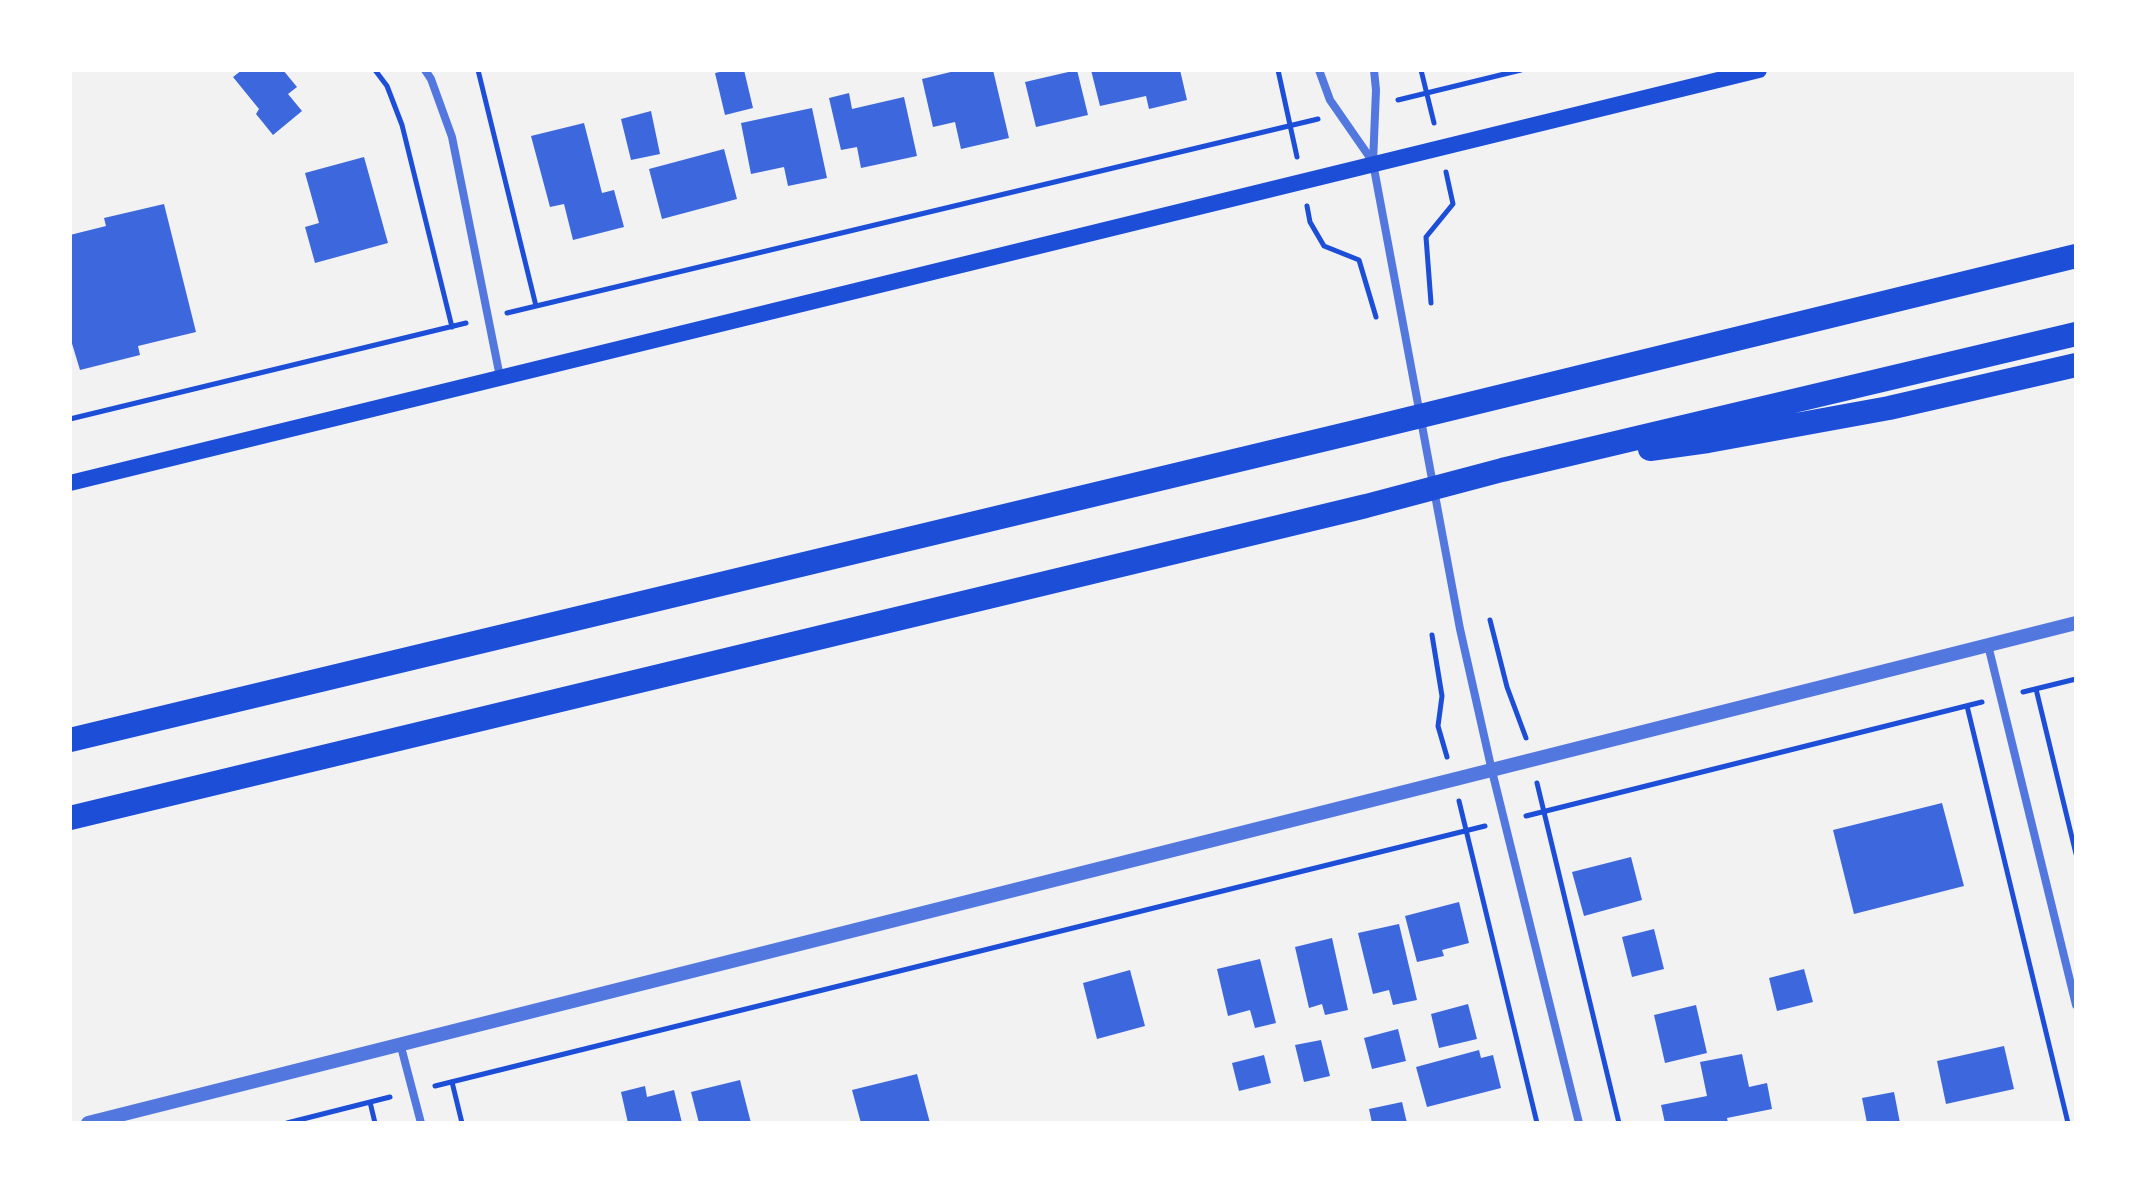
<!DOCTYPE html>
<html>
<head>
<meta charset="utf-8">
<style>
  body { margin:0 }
  #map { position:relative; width:2146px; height:1193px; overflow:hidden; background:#f2f2f2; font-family:Karla,sans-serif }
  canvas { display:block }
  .frame { position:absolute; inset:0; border:72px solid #fff; pointer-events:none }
</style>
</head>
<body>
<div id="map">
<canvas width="2146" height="1193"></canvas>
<div class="frame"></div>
</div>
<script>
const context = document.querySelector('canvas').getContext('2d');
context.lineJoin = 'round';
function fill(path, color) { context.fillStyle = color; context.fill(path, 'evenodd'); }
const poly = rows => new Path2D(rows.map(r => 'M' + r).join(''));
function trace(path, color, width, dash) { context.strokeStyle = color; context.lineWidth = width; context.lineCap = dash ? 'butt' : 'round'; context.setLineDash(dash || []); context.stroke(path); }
fill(poly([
  [242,70,283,70,297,87,288,94,302,111,273,135,256,114,259,109,233,77],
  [729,70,744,70,753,108,725,115,715,73],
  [959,70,993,70,1009,138,961,149,955,122,933,127,922,79],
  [1077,70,1088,115,1036,127,1025,82],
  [1091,70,1180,70,1187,100,1149,109,1146,96,1100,106],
  [849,93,852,109,904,97,917,156,861,168,857,147,841,150,829,98],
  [812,108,827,178,788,186,784,167,751,174,741,123],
  [651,111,660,154,631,160,621,119],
  [584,123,602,193,614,190,624,227,573,240,564,204,550,207,531,136],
  [724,149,737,199,662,219,649,169],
  [364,157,388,243,315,263,305,227,319,223,305,173],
  [164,204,196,332,138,346,140,355,80,370,70,337,70,235,106,226,104,218],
  [1942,803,1964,886,1854,914,1833,830],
  [1631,857,1642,900,1584,916,1572,872],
  [1459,902,1469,943,1442,950,1444,956,1417,962,1405,916],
  [1399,924,1417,1000,1393,1005,1389,990,1373,994,1358,933],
  [1654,929,1664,969,1632,977,1622,937],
  [1332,938,1348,1010,1325,1015,1322,1004,1309,1008,1295,947],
  [1260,959,1276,1023,1255,1028,1250,1010,1228,1016,1217,969],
  [1804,969,1813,1002,1777,1011,1769,978],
  [1130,970,1145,1026,1097,1039,1083,983],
  [1468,1004,1477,1039,1439,1048,1431,1014],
  [1696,1005,1707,1053,1665,1063,1654,1015],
  [1398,1029,1406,1061,1372,1069,1364,1038],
  [1321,1040,1330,1076,1304,1082,1295,1045],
  [2004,1046,2014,1089,1946,1104,1937,1061],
  [1479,1050,1481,1058,1493,1055,1501,1088,1427,1107,1416,1067],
  [1742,1054,1749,1087,1767,1083,1772,1109,1727,1118,1728,1123,1665,1123,1661,1105,1707,1096,1700,1062],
  [1264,1055,1271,1083,1239,1091,1232,1063],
  [917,1074,930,1123,861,1123,852,1090],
  [740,1080,751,1123,699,1123,691,1092],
  [645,1086,647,1097,674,1090,682,1123,628,1123,621,1092],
  [1894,1092,1900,1123,1867,1123,1862,1098],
  [1402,1102,1407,1123,1372,1123,1369,1109]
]), '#3d67dc');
trace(poly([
  [375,70,387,86,402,125,452,327],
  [478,70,536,306],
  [1278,70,1297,157],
  [1421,70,1434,123],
  [1398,100,1521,70],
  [1307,206,1310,222,1324,246,1359,260,1376,317],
  [1431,303,1426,237,1453,204,1446,172],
  [507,313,1318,119],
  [70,419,466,323],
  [1490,620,1507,687,1526,738],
  [1432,635,1442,696,1438,726,1447,757],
  [2036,689,2076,854],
  [2023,692,2076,679],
  [1967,706,2068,1123],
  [1537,783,1619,1123],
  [1459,801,1537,1123],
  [1526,816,1982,702],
  [452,1082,462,1123],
  [435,1086,1485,826],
  [370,1102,375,1123],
  [287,1123,390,1097]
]), '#1d4ed8', 5);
trace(poly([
  [425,70,431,79,452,137,500,377],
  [1319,70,1330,100,1373,162],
  [1374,70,1376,90,1373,163,1460,629,1492,771,1579,1123],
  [1988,645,2076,1005],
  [400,1043,421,1123]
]), '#5277de', 8);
trace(poly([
  [88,1123,2076,623]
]), '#5277de', 14);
trace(poly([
  [70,483,1759,70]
]), '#1d4ed8', 16);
trace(poly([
  [1650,449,1708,441,1889,408,2076,365],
  [70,740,1351,433,2076,256],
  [70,818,1366,506,1502,470,2076,334]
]), '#1d4ed8', 24);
</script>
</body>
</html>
